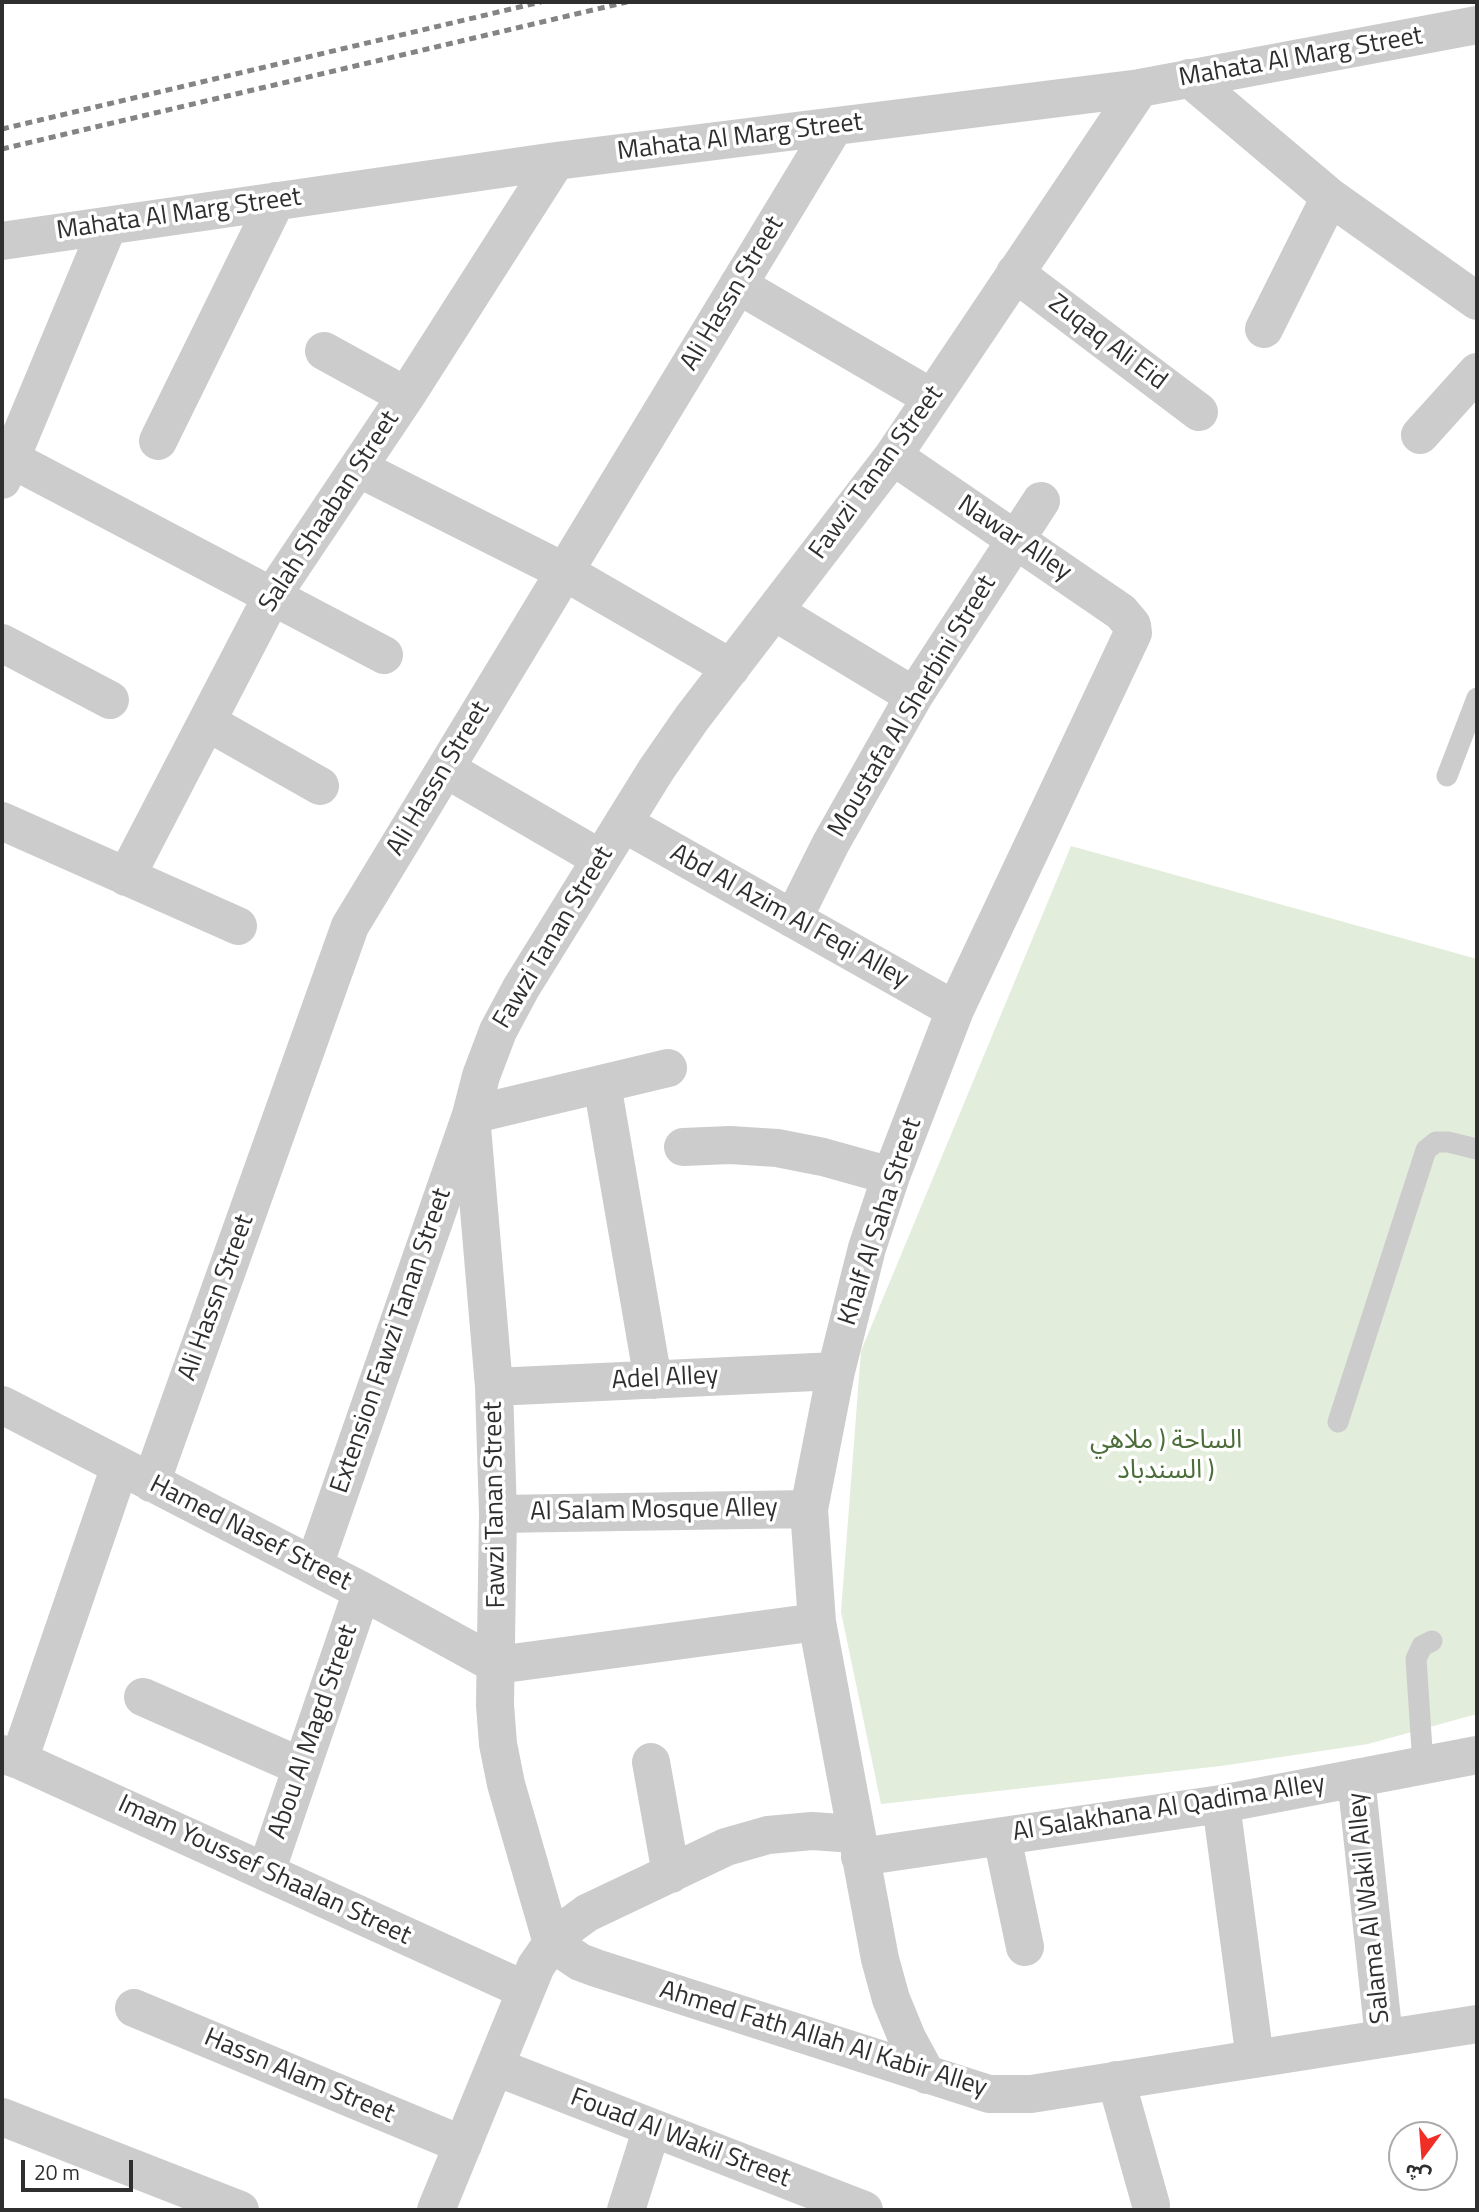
<!DOCTYPE html>
<html>
<head>
<meta charset="utf-8">
<style>
  body { margin:0 }
  #map { position:relative; width:1479px; height:2212px; overflow:hidden; background:#fff; font-family:"Titillium Web","Noto Sans Arabic",sans-serif }
  canvas { display:block }
  .frame { position:absolute; inset:0; border:4px solid #2f2f2f; pointer-events:none }
  .north { position:absolute; left:1388px; top:2121px; width:70px; height:70px; box-sizing:border-box; background:#fff; border:2px solid #acacac; border-radius:50%; rotate:196deg; font-size:19px; font-weight:700; line-height:28px; text-align:center; color:#2f2f2f }
  .north::after { content:''; display:block; margin:auto; width:24px; height:32px; background:#f12e26; clip-path:polygon(50% 0,100% 100%,50% 72%,0 100%) }
  .scale { position:absolute; left:21px; top:2160px; width:112px; height:32px; box-sizing:border-box; border:4px solid #2f2f2f; border-top:0; padding-left:9px; font-size:21px; line-height:24px; white-space:nowrap; color:#2f2f2f; -webkit-text-stroke:5px #fff; paint-order:stroke }
</style>
</head>
<body>
<div id="map">
<canvas width="1479" height="2212"></canvas>
<div class="frame"></div>
<div class="north">ش</div>
<div class="scale">20 m</div>
</div>
<script>
const context = document.querySelector('canvas').getContext('2d');
context.lineJoin = 'round';
function fill(path, color) { context.fillStyle = color; context.fill(path, 'evenodd'); }
const poly = rows => new Path2D(rows.map(r => 'M' + r).join(''));
function trace(path, color, width, dash) { context.strokeStyle = color; context.lineWidth = width; context.lineCap = dash ? 'butt' : 'round'; context.setLineDash(dash || []); context.stroke(path); }
function label(font, color, halo, rows, align = 'center') {
  context.font = font + ' "Titillium Web","Noto Sans Arabic",sans-serif'; context.lineWidth = 7; context.setLineDash([]); context.textBaseline = 'middle'; context.strokeStyle = halo; context.fillStyle = color; for (const [text, x, y, turn = 0] of rows) {
    context.save(); context.translate(x, y); context.rotate((+turn || 0) * Math.PI / 180); context.textAlign = isNaN(turn) ? turn : align; if (halo) context.strokeText(text, 0, 0); context.fillText(text, 0, 0); context.restore();
  }
}
fill(poly([
  [1071,846,1477,959,1477,1714,1368,1744,1221,1766,881,1804,841,1612,861,1351]
]), '#e3eddb');
trace(poly([
  [1447,776,1477,698],
  [1338,1422,1426,1150,1436,1142,1448,1142,1477,1149],
  [1423,1765,1416,1659,1422,1646,1432,1641]
]), '#ccc', 21);
trace(poly([
  [1189,78,1330,197,1477,301],
  [2,241,556,161,1140,88,1477,25],
  [1015,273,1199,412],
  [738,285,932,398],
  [1264,329,1330,197],
  [324,351,406,396],
  [1420,435,1477,372],
  [158,441,276,201],
  [893,456,1121,612,1132,625,1133,633,955,1010,891,1176,867,1248,836,1371,809,1509,817,1622,880,1959,891,1999,907,2038,927,2075],
  [11,459,384,655],
  [358,468,565,572,731,668],
  [2,480,108,226],
  [775,612,914,696],
  [2,643,110,700],
  [207,722,320,786],
  [446,769,601,859],
  [2,821,238,926],
  [623,823,955,1010],
  [126,877,272,596,406,396,556,161],
  [793,919,831,843,914,696,1041,501],
  [602,1084,653,1380],
  [683,1147,730,1145,777,1148,823,1157,891,1176],
  [494,1387,836,1371],
  [2,1405,362,1591,497,1665,817,1622],
  [151,1483,350,926,834,127],
  [498,1514,809,1509],
  [314,1566,471,1115,668,1068],
  [143,1697,302,1767],
  [2,1754,19,1760,525,1990],
  [19,1760,120,1466],
  [651,1762,671,1874],
  [1356,1778,1384,2038],
  [1221,1804,1255,2059],
  [1002,1837,1025,1947],
  [860,1857,1221,1804,1477,1755],
  [266,1872,362,1591],
  [552,1943,506,1784,498,1744,495,1705,498,1514,494,1387,471,1115,481,1076,498,1031,521,988,656,770,692,718,893,456,1140,88],
  [552,1943,580,1962,596,1968,989,2094,1031,2094,1477,2024],
  [134,2008,463,2145],
  [496,2067,864,2210],
  [1116,2080,1151,2205],
  [2,2117,240,2210],
  [436,2210,536,1966,552,1943,568,1927,587,1913,726,1847,768,1835,812,1831,855,1834],
  [626,2210,652,2128]
]), '#ccc', 38);
trace(poly([
  [2,129,541,2],
  [2,149,627,2]
]), '#848484', 5, [7, 5]);
label('26px', '#2f2f2f', '#fff', [
  ["Mahata Al Marg Street",1301,58,-10],
  ["Mahata Al Marg Street",740,138,-7],
  ["Mahata Al Marg Street",179,215,-8],
  ["Ali Hassn Street",733,294,-59],
  ["Zuqaq Ali Eid",1107,343,37],
  ["Fawzi Tanan Street",877,473,-54],
  ["Salah Shaaban Street",330,512,-57],
  ["Nawar Alley",1014,539,34],
  ["Moustafa Al Sherbini Street",913,707,-59],
  ["Ali Hassn Street",439,779,-59],
  ["Abd Al Azim Al Feqi Alley",789,917,29],
  ["Fawzi Tanan Street",554,938,-59],
  ["Khalf Al Saha Street",881,1222,-72],
  ["Ali Hassn Street",217,1298,-70],
  ["Extension Fawzi Tanan Street",392,1341,-71],
  ["Adel Alley",665,1379,-3],
  ["Fawzi Tanan Street",496,1505,-91],
  ["Al Salam Mosque Alley",654,1511,-1],
  ["Hamed Nasef Street",250,1534,27],
  ["Abou Al Magd Street",314,1732,-71],
  ["Al Salakhana Al Qadima Alley",1169,1809,-9],
  ["Imam Youssef Shaalan Street",264,1871,25],
  ["Salama Al Wakil Alley",1370,1908,-96],
  ["Ahmed Fath Allah Al Kabir Alley",823,2040,17],
  ["Hassn Alam Street",299,2077,23],
  ["Fouad Al Wakil Street",680,2139,21]
]);
label('26px', '#4b6d39', '#fff', [
  ["الساحة ( ملاهي",1166,1442],
  ["السندباد )",1166,1472]
]);
</script>
</body>
</html>
